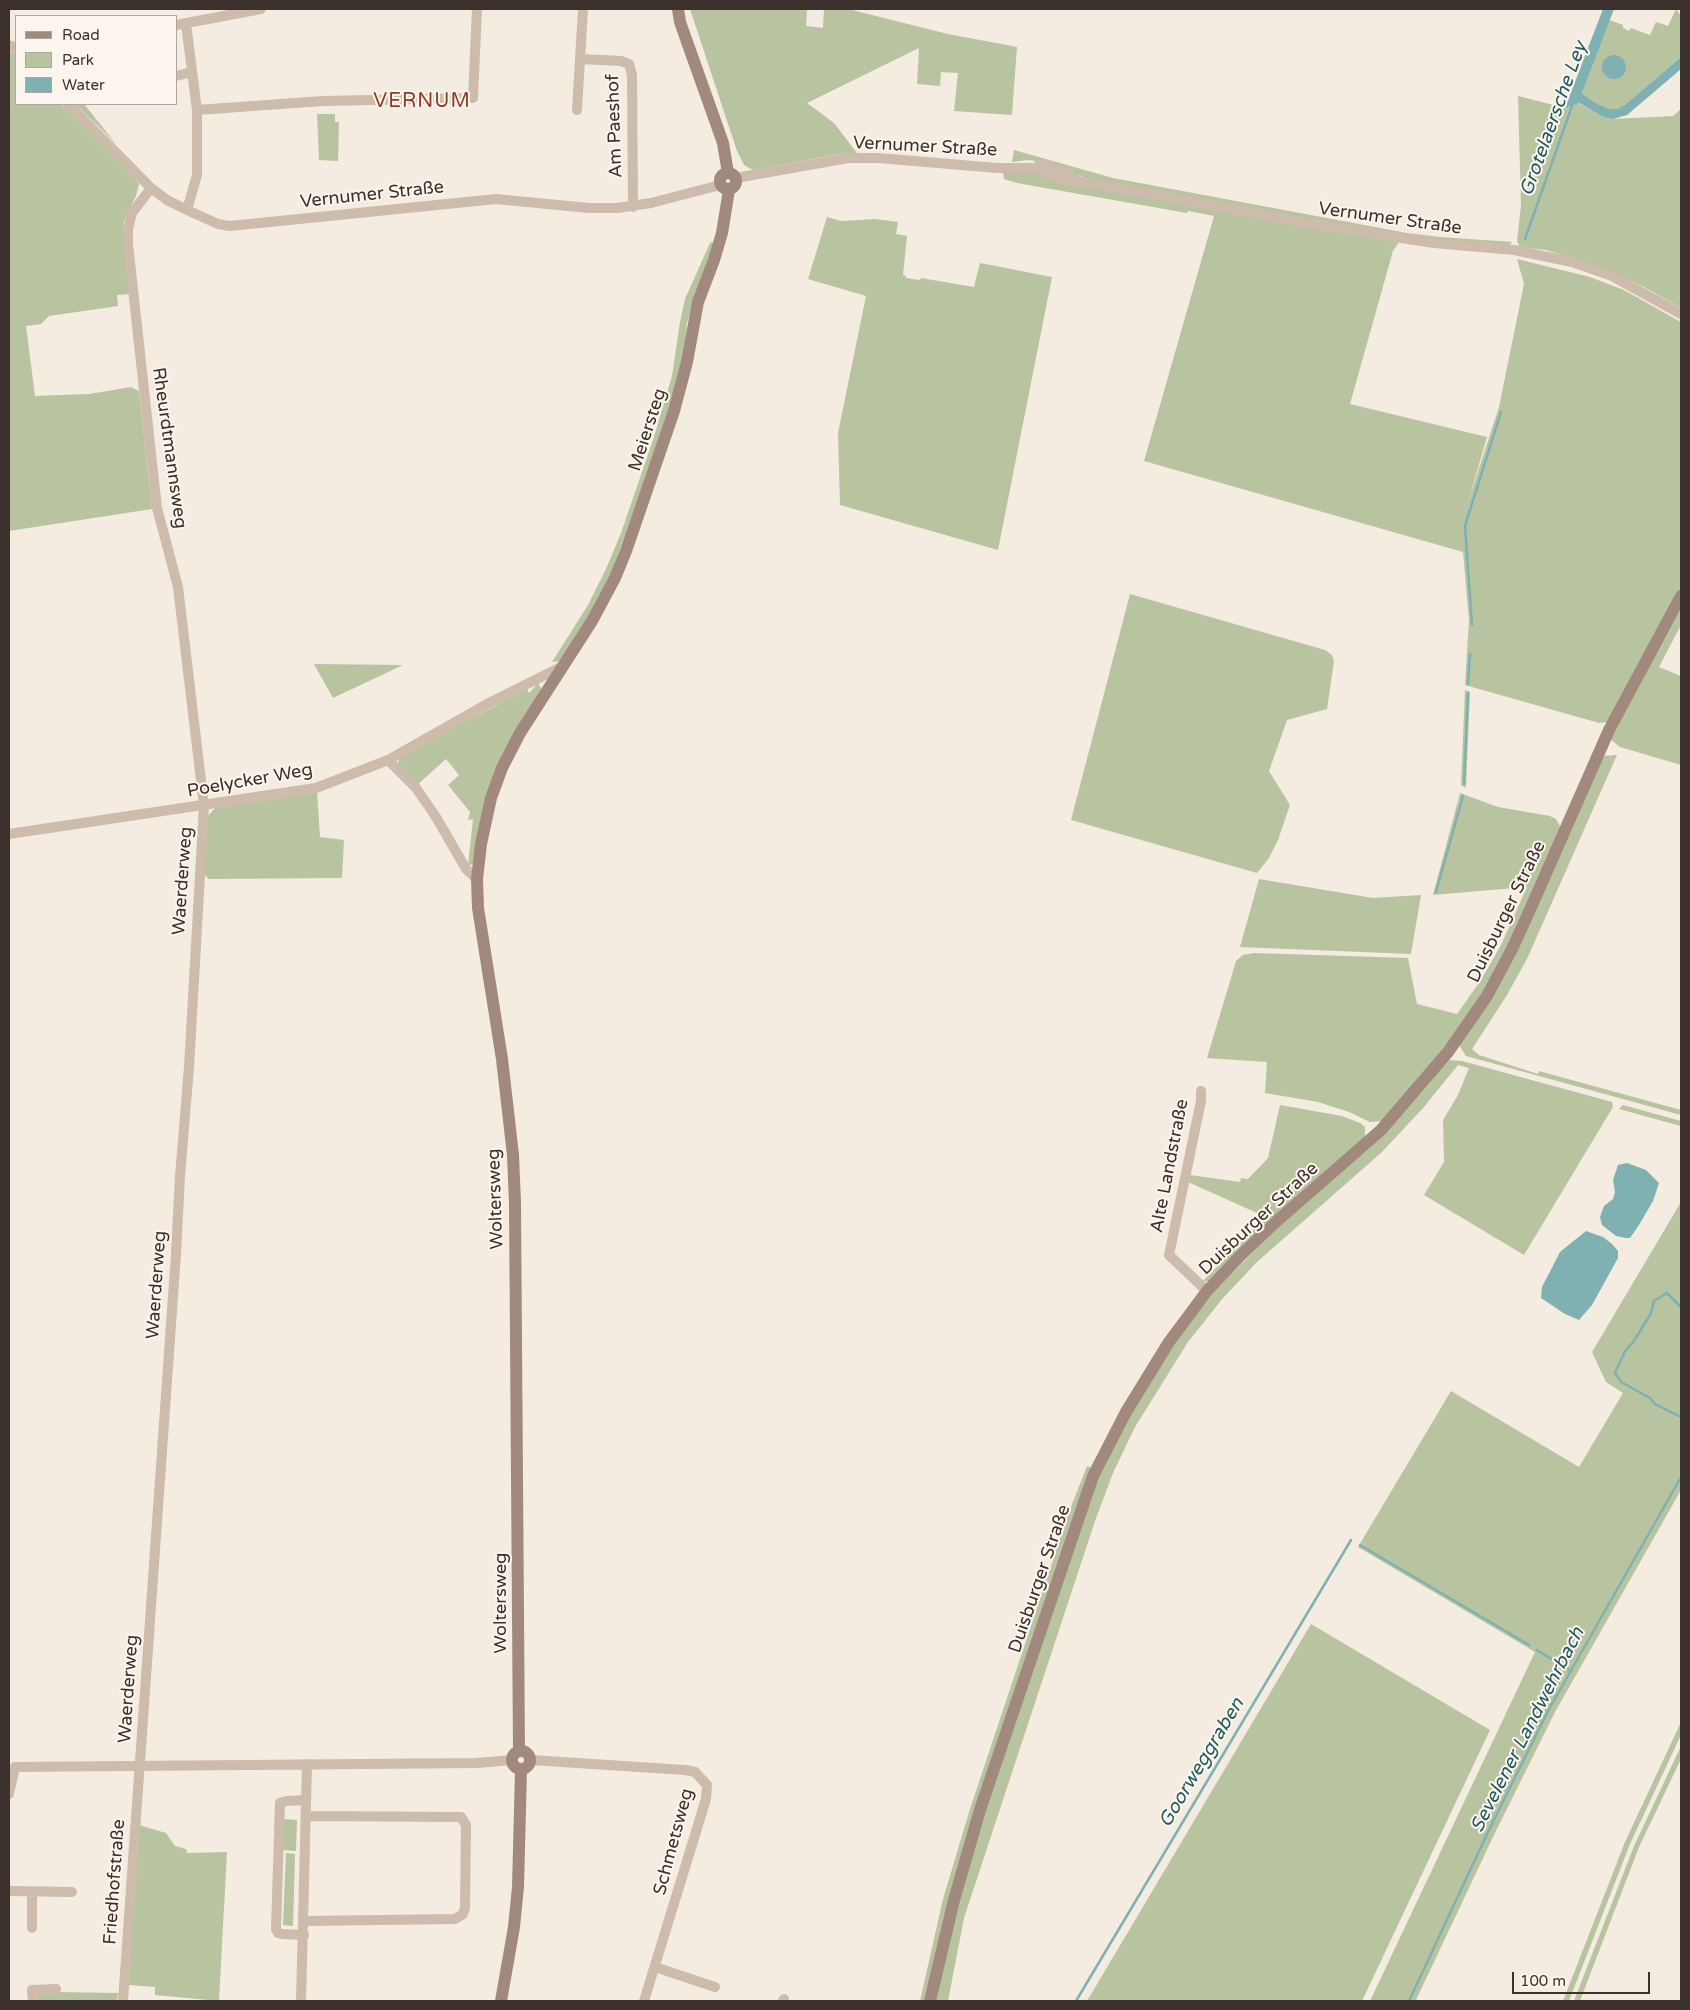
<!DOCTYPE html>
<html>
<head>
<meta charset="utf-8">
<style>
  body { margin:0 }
  #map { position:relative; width:1690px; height:2010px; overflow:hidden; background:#f4ebe1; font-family:"Varela Round",sans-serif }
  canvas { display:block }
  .frame { position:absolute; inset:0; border:10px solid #3b302b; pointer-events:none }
  .legend { position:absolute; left:15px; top:15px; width:162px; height:90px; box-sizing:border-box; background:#fbf5ee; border:1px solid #aea6a0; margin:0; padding:6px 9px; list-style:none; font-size:15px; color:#3b302b }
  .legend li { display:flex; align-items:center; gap:10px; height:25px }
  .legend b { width:25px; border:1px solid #aea6a0 }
  .scale { position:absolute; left:1512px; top:1972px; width:138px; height:22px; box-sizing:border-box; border:2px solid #3b302b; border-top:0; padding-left:6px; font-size:15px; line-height:18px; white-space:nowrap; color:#3b302b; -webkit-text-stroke:4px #fbf5ee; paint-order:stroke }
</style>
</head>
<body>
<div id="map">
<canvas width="1690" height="2010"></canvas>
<div class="frame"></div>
<ul class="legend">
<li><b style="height:6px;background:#a18a7d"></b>Road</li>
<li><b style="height:14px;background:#b8c4a0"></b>Park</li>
<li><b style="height:14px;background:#7fb0b2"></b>Water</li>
</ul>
<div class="scale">100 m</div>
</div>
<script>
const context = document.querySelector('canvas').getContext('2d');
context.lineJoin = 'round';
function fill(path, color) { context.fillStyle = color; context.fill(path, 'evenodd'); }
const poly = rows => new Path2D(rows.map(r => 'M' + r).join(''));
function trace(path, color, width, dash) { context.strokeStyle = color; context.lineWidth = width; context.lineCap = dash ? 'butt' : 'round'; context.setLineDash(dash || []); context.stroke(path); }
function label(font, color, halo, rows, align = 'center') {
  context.font = font + ' "Varela Round",sans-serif'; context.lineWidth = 4; context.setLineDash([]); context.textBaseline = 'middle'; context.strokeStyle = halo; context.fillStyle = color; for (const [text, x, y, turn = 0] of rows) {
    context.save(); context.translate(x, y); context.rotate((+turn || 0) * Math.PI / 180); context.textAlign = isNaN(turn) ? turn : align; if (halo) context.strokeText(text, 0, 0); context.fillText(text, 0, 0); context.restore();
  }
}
fill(poly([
  [690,9,807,9,806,26,823,28,824,9,848,9,948,34,1017,47,1012,115,954,111,958,73,941,72,940,86,917,84,919,48,807,103,834,123,857,153,840,154,753,170,744,165,737,151],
  [1676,9,1681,16,1681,57,1626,104,1617,109,1609,109,1594,102,1582,93,1609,20,1623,25,1623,28,1629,31,1631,28,1650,35,1656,22,1668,26],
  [9,50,16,54,16,104,61,104,129,170,139,184,136,196,124,221,123,230,130,294,117,295,118,306,49,316,41,324,26,326,35,396,89,394,131,387,139,391,152,509,9,531],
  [1518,96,1565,108,1578,103,1603,117,1613,119,1673,116,1681,109,1681,308,1644,287,1604,268,1546,250,1520,247,1517,241,1521,205],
  [75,104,84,104,116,144,99,127],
  [317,114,335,114,335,122,339,122,338,161,319,160],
  [1014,150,1113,178,1407,233,1440,237,1512,242,1509,245,1428,239,1353,227,1083,177,1045,162,1027,160,1012,162],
  [1037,172,1399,242,1393,251,1350,404,1487,437,1468,502,1499,407,1524,284,1517,259,1590,277,1624,290,1681,322,1681,589,1608,722,1599,723,1465,685,1469,620,1463,552,1144,461,1214,216,1188,211,1187,213,1017,183,1004,179,1003,173],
  [827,217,841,221,875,219,898,222,896,234,907,236,903,275,906,276,906,278,920,280,921,278,974,287,980,263,1052,277,998,550,840,505,838,433,866,296,808,279],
  [712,242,715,246,695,295,687,323,683,361,672,404,610,577,590,617,561,661,552,662,588,605,606,569,621,533,654,437,672,376,680,322,685,299,710,243],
  [1130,594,1325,650,1332,655,1334,661,1327,709,1287,720,1269,771,1290,805,1278,840,1269,858,1257,873,1071,820],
  [1681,609,1681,625,1659,667,1681,676,1681,765,1620,747,1610,739],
  [314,664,403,665,333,698],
  [538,683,542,690,522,721,475,864,468,865,473,819,468,820,470,812,448,785,459,775,446,759,417,785,401,769,398,763,400,756,527,689,529,693],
  [1465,690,1470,692,1466,788,1461,785],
  [1617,755,1527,959,1507,995,1472,1049,1479,1055,1538,1074,1539,1071,1681,1110,1681,1115,1466,1056,1459,1045,1602,756],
  [317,791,320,837,344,840,342,878,209,879,204,874,208,816,215,808,295,796],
  [1460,793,1498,807,1550,816,1556,819,1561,828,1507,949,1482,993,1458,1030,1422,1078,1382,1121,1370,1122,1349,1112,1318,1102,1265,1093,1267,1062,1207,1058,1236,961,1243,955,1254,953,1408,958,1417,1004,1457,1014,1481,980,1501,945,1527,887,1433,895],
  [1259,879,1373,898,1421,895,1411,954,1240,947],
  [1447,1060,1462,1061,1612,1102,1613,1107,1524,1255,1424,1195,1444,1162,1443,1120,1458,1095,1469,1068,1458,1065,1424,1107,1382,1152,1257,1262,1223,1298,1188,1342,1135,1427,1113,1473,1095,1521,964,1918,948,2001,935,2001,957,1902,977,1836,1101,1469,1127,1421,1179,1337,1216,1289],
  [1280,1105,1342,1116,1360,1123,1365,1127,1365,1138,1209,1282,1203,1281,1266,1217,1188,1182,1190,1175,1240,1182,1241,1178,1248,1179,1268,1158],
  [1623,1105,1681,1121,1681,1126,1619,1109],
  [1681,1202,1681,1490,1555,1712,1494,1835,1416,2000,1419,2001,1370,2001,1535,1652,1358,1547,1451,1391,1579,1467,1623,1393,1606,1382,1592,1352],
  [1087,1466,1092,1468,926,2001,920,2001,943,1899,970,1809,1069,1512],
  [1311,1624,1490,1730,1362,2001,1087,2001],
  [1681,1722,1681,1735,1630,1844,1569,2001,1563,2001,1625,1842],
  [1681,1746,1681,1759,1639,1847,1580,2001,1574,2001,1634,1846],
  [283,1819,297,1820,296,1851,282,1850],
  [139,1825,166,1833,175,1846,186,1849,187,1853,227,1852,219,2001,155,1995,155,1987,129,1985],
  [286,1853,295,1854,293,1926,283,1925],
  [58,1992,118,1993,117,2001,38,2001,37,1993]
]), '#b8c4a0');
fill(poly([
  [1603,9,1614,9,1582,93,1594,102,1609,109,1617,109,1626,104,1681,57,1681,69,1627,115,1613,119,1603,117,1579,103,1565,108],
  '1602 67a12 12 0 1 1 24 0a12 12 0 1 1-24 0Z',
  [1627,1163,1646,1170,1659,1183,1653,1201,1639,1225,1630,1238,1626,1238,1616,1236,1607,1229,1602,1225,1600,1217,1604,1206,1613,1199,1615,1192,1613,1180,1618,1165],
  [1586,1231,1603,1237,1612,1244,1618,1251,1618,1258,1592,1305,1579,1320,1565,1314,1541,1298,1542,1287,1560,1252]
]), '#7fb0b2');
trace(poly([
  [1525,239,1573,103],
  [1472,625,1465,526,1501,412],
  [1468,684,1470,654],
  [1464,784,1468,693],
  [1436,892,1463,796],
  [1681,1307,1667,1293,1654,1301,1651,1313,1634,1341,1625,1351,1615,1373,1621,1382,1650,1398,1655,1404,1681,1417],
  [1360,1545,1529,1645],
  [1537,1650,1571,1671],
  [1076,2001,1351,1540],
  [1409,2001,1488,1832,1548,1711,1681,1477]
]), '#7fb0b2', 2.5);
trace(poly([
  [186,24,197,110,197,175,187,210],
  [176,25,261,9],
  [9,45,16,48],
  [581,59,621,61,629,64,632,75,633,207],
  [176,76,192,72],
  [68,104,151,188,167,200,187,210,218,224,230,226,496,199,589,208,617,208,651,203,720,185],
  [197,110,323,101,473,98,477,9],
  [577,110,583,9],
  [1039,164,1054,168,1074,177],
  [736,178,848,158,878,158,997,168,1035,168,1065,180,1084,182,1330,227,1434,243,1514,250,1572,262,1612,276,1681,314],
  [388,760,416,788,436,817,466,869,477,879],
  [9,834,316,788,388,760,487,704,561,667],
  [1201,1091,1201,1101,1169,1255,1207,1291],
  [531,1760,685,1770,695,1772,707,1785,706,1799,644,2001],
  [9,1794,15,1767,477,1763,512,1760],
  [9,1891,72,1892],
  [32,1892,32,1928],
  [304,1921,455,1919,463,1914,465,1908,466,1825,461,1817,306,1816],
  [304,1935,282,1934,278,1933,276,1929,280,1803,286,1801,306,1800],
  [655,1967,715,1987],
  [33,2001,32,1990,56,1989],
  [123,2001,176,1254,180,1176,189,1067,204,806,178,587,157,508,128,244,128,229,132,213,151,188],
  [301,2001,307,1764],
  [783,2001,784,1999]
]), '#cdbbac', 10);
trace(poly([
  [678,9,680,22,723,143,728,173],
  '720 181a8 8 0 1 1 16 0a8 8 0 1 1-16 0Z',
  '512 1760a9 9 0 1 1 18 0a9 9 0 1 1-18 0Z',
  [519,1751,515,1203,513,1155,502,1059,478,908,477,879,481,844,491,798,502,768,520,733,592,621,615,578,626,551,674,411,687,362,698,302,714,260,722,233,729,190],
  [501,2001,514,1927,518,1887,521,1770],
  [930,2001,954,1900,980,1810,1093,1476,1126,1412,1169,1342,1207,1291,1240,1256,1278,1220,1381,1130,1448,1052,1487,996,1512,949,1529,912,1609,730,1681,596]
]), '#a18a7d', 12);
label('18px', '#3b302b', '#fbf5ee', [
  ["Am Paeshof",615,126,-92],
  ["Vernumer Straße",925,147,3],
  ["Vernumer Straße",372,195,-6],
  ["Vernumer Straße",1390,219,8],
  ["Meiersteg",648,430,-72],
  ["Rheurdtmannsweg",169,448,82],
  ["Poelycker Weg",250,781,-10],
  ["Waerderweg",183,881,-86],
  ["Duisburger Straße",1507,912,-64],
  ["Alte Landstraße",1170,1166,-79],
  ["Woltersweg",496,1199,-92],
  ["Duisburger Straße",1259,1219,-43],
  ["Waerderweg",157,1285,-86],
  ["Duisburger Straße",1040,1579,-71],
  ["Woltersweg",501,1603,-90],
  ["Waerderweg",129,1689,-86],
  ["Schmetsweg",674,1842,-75],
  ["Friedhofstraße",115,1882,-86]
]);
label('italic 19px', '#1f5a5e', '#fbf5ee', [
  ["Grotelaersche Ley",1554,119,-70],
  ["Sevelener Landwehrbach",1528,1730,-63],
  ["Goorweggraben",1202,1763,-59]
]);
context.letterSpacing = '1px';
label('20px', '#8c3b22', '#fbf5ee', [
  ["VERNUM",422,102]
]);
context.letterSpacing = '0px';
</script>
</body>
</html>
